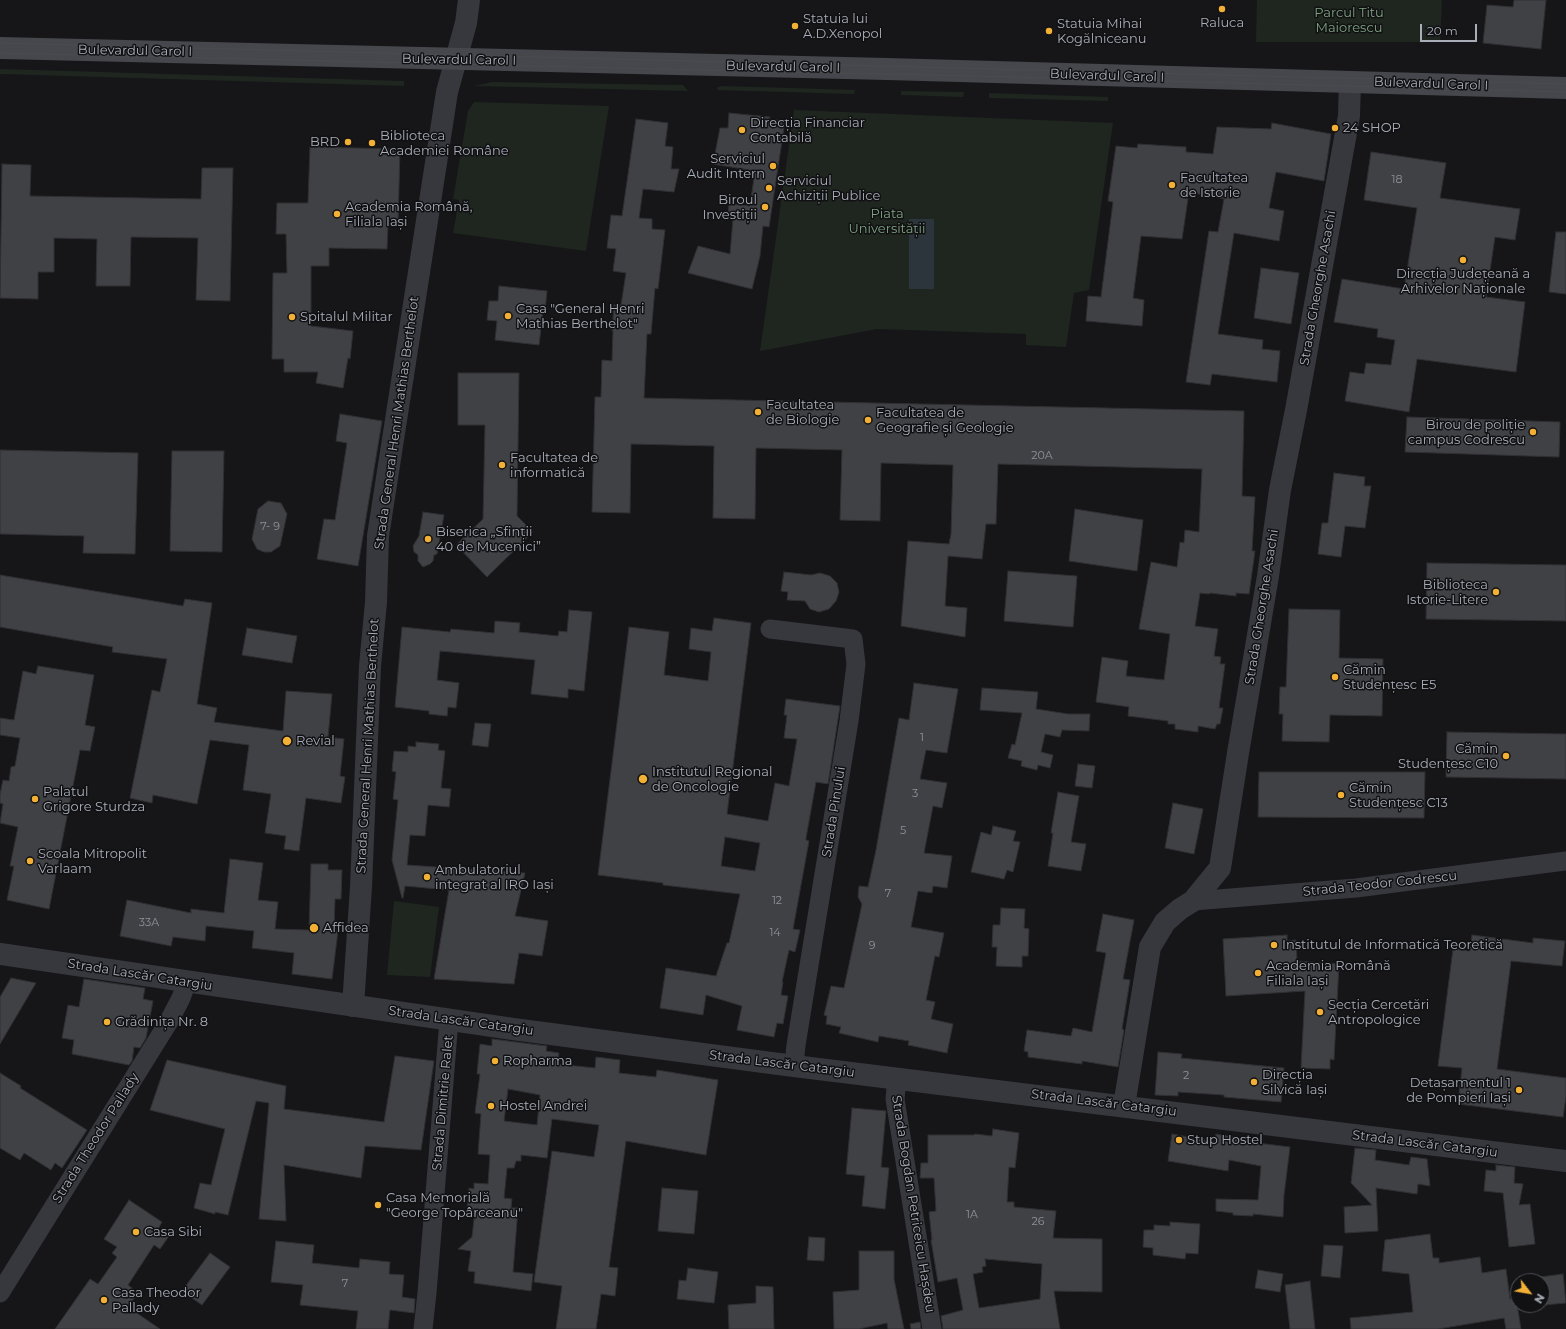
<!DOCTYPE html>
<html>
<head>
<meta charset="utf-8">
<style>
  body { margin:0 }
  #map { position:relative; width:1566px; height:1329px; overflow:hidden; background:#161618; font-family:Montserrat,sans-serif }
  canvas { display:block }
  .north { position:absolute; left:1510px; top:1273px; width:40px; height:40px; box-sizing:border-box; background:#111113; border:1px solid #4d4f55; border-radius:50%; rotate:121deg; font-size:11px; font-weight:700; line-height:16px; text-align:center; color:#a8adb8 }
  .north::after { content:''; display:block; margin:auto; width:14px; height:18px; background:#f2b134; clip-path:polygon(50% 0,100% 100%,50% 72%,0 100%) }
  .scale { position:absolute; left:1420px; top:24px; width:57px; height:18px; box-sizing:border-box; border:2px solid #a8adb8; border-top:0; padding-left:5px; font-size:12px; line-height:14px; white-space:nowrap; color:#a8adb8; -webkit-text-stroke:3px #111113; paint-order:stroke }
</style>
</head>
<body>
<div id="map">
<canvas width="1566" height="1329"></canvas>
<div class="north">N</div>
<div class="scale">20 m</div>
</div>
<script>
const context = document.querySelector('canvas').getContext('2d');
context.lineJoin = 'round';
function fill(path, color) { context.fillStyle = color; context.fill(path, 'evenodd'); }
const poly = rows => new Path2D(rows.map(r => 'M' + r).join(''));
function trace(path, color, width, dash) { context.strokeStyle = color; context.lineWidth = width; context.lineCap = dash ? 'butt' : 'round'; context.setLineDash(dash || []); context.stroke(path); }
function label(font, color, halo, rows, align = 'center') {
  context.font = font + ' Montserrat,sans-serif'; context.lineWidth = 3; context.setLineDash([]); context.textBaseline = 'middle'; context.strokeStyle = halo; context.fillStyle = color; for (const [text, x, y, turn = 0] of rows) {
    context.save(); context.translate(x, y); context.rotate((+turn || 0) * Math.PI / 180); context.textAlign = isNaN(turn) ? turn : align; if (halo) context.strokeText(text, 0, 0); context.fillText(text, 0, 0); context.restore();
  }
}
fill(poly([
  [1257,0,1442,0,1440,42,1256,42],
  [0,69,404,81,404,86,0,74],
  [492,82,683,85,688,91,474,86],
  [722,86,855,90,854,94,717,90,718,87],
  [901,91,964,92,963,97,901,95],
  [989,93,1108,97,1108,101,989,98],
  [474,102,609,106,586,251,453,233,459,200,453,199,468,111],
  [794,110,1113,123,1089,290,1074,293,1066,347,1026,345,1026,334,877,329,760,351],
  [394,901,439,907,430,977,387,975]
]), '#1e261f');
fill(poly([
  [909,219,934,219,934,289,909,289]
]), '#2c353c');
const building = poly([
  [1514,0,1546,0,1541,49,1483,43,1487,5,1513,7,1514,0],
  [729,113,770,117,769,119,785,121,769,227,763,226,760,256,752,289,688,273,698,246,730,254,733,219,728,218,729,204,750,206,755,171,713,164,720,128,728,128,729,113],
  [636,119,668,123,665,146,673,147,671,169,679,169,674,192,643,189,639,218,652,219,652,229,665,230,658,289,655,288,651,334,647,334,644,398,1244,411,1242,496,1255,497,1252,551,1255,551,1249,594,1236,593,1236,596,1210,593,1209,594,1200,593,1195,626,1218,629,1214,656,1221,657,1220,664,1225,664,1219,708,1223,708,1220,724,1217,724,1215,729,1198,726,1198,732,1175,729,1175,724,1168,724,1168,721,1128,716,1129,707,1096,702,1102,657,1128,661,1126,676,1164,680,1170,634,1139,629,1151,562,1177,567,1180,542,1184,543,1185,530,1199,532,1202,469,998,464,996,524,986,524,982,559,948,556,945,606,967,608,965,637,901,626,908,541,949,544,951,534,953,465,881,463,880,521,840,520,842,450,756,448,755,519,713,518,714,446,631,444,630,513,592,512,595,397,601,397,602,360,612,361,613,331,612,331,614,305,621,305,626,273,613,271,616,249,607,248,611,215,622,216,636,119],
  [1272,123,1331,134,1324,181,1276,172,1269,208,1284,211,1279,241,1234,233,1218,334,1263,340,1262,349,1280,351,1277,382,1212,374,1210,385,1186,382,1209,231,1218,232,1224,199,1189,192,1182,239,1141,236,1133,298,1144,300,1142,326,1086,321,1088,296,1101,297,1113,202,1108,201,1116,146,1137,148,1138,144,1186,147,1186,152,1213,154,1217,127,1271,129,1272,123],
  [310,147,400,149,398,225,388,225,387,249,329,248,329,266,311,266,311,326,353,331,350,359,348,358,343,388,316,383,318,372,284,372,284,359,272,359,273,273,287,273,286,234,276,234,277,203,308,203,310,147],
  [1371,152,1446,163,1440,198,1520,209,1515,240,1495,237,1486,297,1525,302,1516,372,1417,359,1409,412,1345,401,1350,372,1364,374,1366,363,1391,365,1395,340,1377,337,1378,329,1334,322,1342,279,1404,289,1417,208,1364,200,1371,152],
  [2,164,31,165,30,196,201,199,202,168,233,168,230,301,196,300,198,238,131,237,130,286,96,286,97,239,54,238,54,272,38,272,38,299,0,298,2,164],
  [1556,232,1566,232,1566,294,1549,292,1556,232],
  [1261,268,1299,273,1291,324,1254,318,1261,268],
  [499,286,547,291,545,312,543,311,539,345,495,340,497,321,487,320,489,301,498,301,499,286],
  [458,373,519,373,517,516,533,532,487,577,456,545,483,519,485,425,458,425,458,373],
  [340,414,382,421,358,566,317,559,324,519,335,520,347,443,336,441,340,414],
  [1407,417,1560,422,1559,457,1405,452,1407,417],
  [0,450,138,453,135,554,83,553,84,536,0,534,0,450],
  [172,451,224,451,222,552,170,551,172,451],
  [1334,473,1365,477,1364,486,1371,486,1365,528,1345,526,1341,557,1318,554,1322,523,1328,523,1334,473],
  [268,501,281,503,287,514,280,546,271,552,264,552,257,549,252,539,258,509,268,501],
  [1075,509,1143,520,1137,571,1069,561,1075,509],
  [423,512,444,515,437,554,434,555,433,561,430,564,423,567,418,561,418,555,414,552,413,546,419,536,423,512],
  [1427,563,1566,565,1566,621,1426,619,1427,563],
  [1008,571,1077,576,1073,627,1004,621,1008,571],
  [784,572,811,575,820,573,830,576,837,583,839,592,836,601,829,609,819,612,810,609,805,601,787,600,788,592,781,591,784,572],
  [0,575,183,606,185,599,212,603,197,704,217,708,214,722,283,731,286,691,332,694,328,737,344,739,340,776,345,777,341,803,306,798,299,851,284,849,286,836,265,833,271,794,243,790,249,745,210,740,197,804,153,795,152,803,130,798,152,690,160,692,167,659,112,652,113,647,0,627,0,575],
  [1289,609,1340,610,1339,658,1383,659,1382,716,1330,715,1329,742,1282,741,1283,714,1279,714,1280,687,1286,687,1289,609],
  [569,610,592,612,584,691,568,689,568,698,531,694,535,660,440,651,437,680,459,683,456,708,448,707,447,716,429,714,429,711,395,707,402,627,450,632,451,629,494,633,495,621,520,623,519,632,558,636,559,631,567,632,569,610],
  [714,618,751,623,727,814,768,821,775,783,789,786,797,739,784,738,787,715,784,715,786,699,840,706,828,784,816,782,806,838,806,840,809,841,793,929,800,930,795,952,789,950,782,982,783,982,781,995,788,996,783,1024,777,1023,774,1037,737,1030,742,1006,706,995,703,1015,660,1008,666,968,716,976,727,943,729,943,740,894,663,885,663,883,598,875,629,627,669,632,664,675,708,681,711,652,689,649,691,628,712,631,714,618],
  [725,837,760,843,755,871,721,866,725,837],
  [247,628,297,636,292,663,242,655,247,628],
  [38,666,94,675,85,725,95,727,90,751,80,750,49,909,7,900,14,866,10,866,18,827,0,823,3,804,0,803,0,794,3,780,9,781,11,767,15,766,20,738,0,735,0,718,14,720,23,671,36,674,38,666],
  [914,683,958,689,947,753,926,750,920,779,947,783,942,808,933,806,924,853,952,856,947,888,933,886,932,893,918,891,911,927,944,933,939,957,935,956,926,1000,935,1002,931,1019,953,1024,947,1053,908,1045,909,1041,879,1036,878,1042,839,1033,841,1027,826,1024,827,1016,824,1015,831,986,844,988,862,904,858,897,859,886,868,887,876,850,899,718,909,720,914,683],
  [982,688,1038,692,1036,709,1068,714,1090,714,1089,731,1062,730,1060,737,1045,734,1041,752,1053,755,1050,768,1038,765,1037,770,1021,766,1022,761,1008,758,1012,744,1015,745,1022,713,980,710,982,688],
  [475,723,491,724,488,747,472,745,475,723],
  [1447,732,1566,734,1566,779,1446,777,1447,732],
  [416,742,439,744,438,750,445,751,441,788,451,789,449,807,428,805,425,836,410,835,407,865,525,873,515,916,548,921,542,956,519,953,514,984,434,979,449,890,405,886,403,898,402,898,392,860,398,800,393,799,396,772,392,771,394,751,408,752,408,746,416,747,416,742],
  [1078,764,1095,766,1092,788,1075,786,1078,764],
  [1259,772,1425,772,1424,818,1258,817,1259,772],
  [1058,792,1079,796,1071,842,1086,844,1081,871,1048,866,1053,833,1051,833,1058,792],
  [1173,803,1203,809,1194,854,1165,848,1173,803],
  [993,826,1016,831,1013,841,1020,842,1013,872,1007,870,1004,879,971,872,981,832,991,835,993,826],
  [230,859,263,863,258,900,278,902,275,929,309,930,311,864,328,864,328,870,342,870,341,899,335,899,334,931,338,931,332,979,292,974,294,953,252,948,254,931,206,926,205,941,173,937,171,946,120,936,127,900,191,913,191,909,224,913,230,859],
  [1001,908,1025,909,1024,928,1029,929,1028,956,1022,956,1022,967,996,966,997,947,992,947,993,925,1000,925,1001,908],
  [1103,914,1134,920,1123,979,1130,980,1122,1029,1124,1030,1118,1067,1082,1061,1082,1064,1028,1057,1028,1052,1024,1051,1027,1030,1071,1036,1073,1028,1092,1032,1106,953,1096,951,1103,914],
  [1287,935,1287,941,1296,940,1297,961,1339,964,1334,1060,1330,1059,1330,1069,1301,1068,1305,991,1226,996,1223,939,1287,935],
  [1472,935,1533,943,1533,938,1565,941,1562,966,1511,961,1497,1069,1566,1078,1566,1097,1563,1117,1458,1104,1462,1068,1438,1066,1453,949,1470,951,1472,935],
  [11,978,36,983,0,1044,0,997,11,978],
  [84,979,145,988,143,999,153,1001,146,1038,140,1048,134,1047,132,1061,129,1065,72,1054,74,1040,62,1038,68,1005,79,1007,84,979],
  [492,1039,547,1046,546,1051,559,1053,557,1064,595,1068,596,1057,620,1060,619,1073,656,1077,657,1070,718,1080,706,1155,626,1141,609,1267,618,1268,615,1296,601,1294,596,1329,556,1329,562,1286,534,1282,552,1151,594,1157,599,1125,552,1119,547,1158,521,1155,521,1161,516,1161,514,1168,507,1168,504,1198,512,1199,511,1208,518,1208,513,1272,533,1274,531,1291,474,1283,475,1272,468,1271,471,1251,458,1249,472,1237,475,1211,467,1210,469,1188,474,1189,474,1183,488,1184,490,1155,478,1154,481,1114,475,1113,480,1074,477,1074,480,1044,492,1046,492,1039],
  [508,1089,540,1095,537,1125,504,1121,508,1089],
  [1158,1052,1182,1054,1181,1058,1284,1068,1281,1102,1224,1097,1224,1095,1178,1092,1178,1096,1155,1095,1158,1052],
  [395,1056,434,1061,421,1150,365,1146,361,1178,284,1165,286,1221,259,1219,269,1103,256,1101,228,1215,215,1212,215,1214,194,1208,200,1183,211,1185,225,1129,150,1110,167,1060,286,1086,284,1109,384,1122,395,1056],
  [0,1073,21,1086,20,1088,87,1130,62,1168,55,1163,51,1170,24,1153,20,1160,0,1148,0,1073],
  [852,1108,886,1111,881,1167,889,1168,885,1209,862,1206,865,1176,846,1174,852,1108],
  [993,1129,1019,1133,1015,1168,1009,1167,1007,1202,1014,1202,1014,1207,1056,1211,1053,1238,1102,1239,1102,1292,1054,1291,1060,1329,943,1329,941,1316,963,1310,957,1278,938,1282,931,1240,932,1240,929,1212,936,1211,934,1178,920,1178,921,1163,928,1163,928,1135,974,1135,975,1134,992,1136,993,1129],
  [985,1259,1042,1264,1040,1299,979,1308,973,1274,983,1272,982,1267,986,1266,985,1259],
  [1172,1134,1215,1142,1216,1134,1257,1141,1257,1143,1290,1147,1284,1195,1283,1217,1253,1214,1253,1216,1233,1215,1233,1213,1216,1211,1216,1199,1258,1200,1261,1166,1229,1160,1228,1171,1168,1161,1172,1134],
  [1355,1148,1376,1150,1375,1160,1409,1165,1411,1157,1427,1159,1430,1186,1418,1184,1417,1194,1376,1188,1378,1231,1345,1233,1344,1207,1372,1205,1351,1183,1355,1148],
  [1496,1165,1515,1167,1514,1183,1523,1184,1519,1205,1530,1204,1535,1244,1509,1247,1503,1193,1484,1191,1486,1170,1496,1171,1496,1165],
  [662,1188,698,1191,694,1234,658,1231,662,1188],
  [129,1200,162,1222,158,1229,169,1236,160,1249,154,1245,128,1285,138,1293,128,1307,160,1329,55,1329,90,1279,98,1284,117,1257,112,1253,117,1247,104,1239,129,1200],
  [1170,1222,1200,1224,1198,1254,1186,1253,1185,1259,1153,1255,1153,1248,1143,1247,1144,1230,1154,1230,1154,1225,1170,1226,1170,1222],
  [1430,1234,1433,1258,1439,1258,1439,1263,1480,1257,1482,1273,1506,1269,1510,1299,1516,1298,1521,1329,1506,1329,1504,1318,1438,1329,1351,1329,1350,1318,1413,1312,1409,1274,1382,1271,1385,1240,1430,1234],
  [809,1237,825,1238,824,1261,807,1260,809,1237],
  [276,1241,314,1245,312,1263,359,1268,360,1259,390,1262,389,1274,404,1275,402,1297,415,1299,414,1313,390,1310,388,1329,356,1329,358,1311,300,1305,303,1285,271,1282,276,1241],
  [1324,1245,1343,1246,1340,1278,1321,1276,1324,1245],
  [859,1251,894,1251,894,1279,904,1329,888,1329,887,1323,859,1329,834,1329,833,1292,859,1290,859,1251],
  [210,1253,230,1267,202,1305,182,1291,210,1253],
  [688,1268,718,1272,714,1303,677,1299,679,1280,686,1281,688,1268],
  [1258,1270,1283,1274,1280,1292,1255,1288,1258,1270],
  [1563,1274,1566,1303,1544,1305,1542,1281,1541,1281,1540,1277,1563,1274],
  [1310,1281,1315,1329,1290,1329,1285,1285,1310,1281],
  [756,1286,773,1287,774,1329,729,1329,728,1305,756,1303,756,1286],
  [920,1322,921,1329,911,1329,910,1324,920,1322]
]);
fill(building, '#404145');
trace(building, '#303034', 1);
trace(poly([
  [770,629,853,639,856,664,849,721,796,1045,794,1066],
  [1193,901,1356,888,1566,861],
  [897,1078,895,1099,932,1329],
  [0,1293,168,1023,181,998,187,982],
  [423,1329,427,1293,449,1020]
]), '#37383d', 19);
trace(poly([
  [0,954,513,1029,794,1066,1566,1161],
  [353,1006,361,887,370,666,376,602,378,536,447,92,466,23,469,0],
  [1124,1106,1150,947,1165,922,1180,909,1193,901,1220,868,1238,753,1268,576,1280,490,1296,410,1349,116,1350,82]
]), '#37383d', 22);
trace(poly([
  [0,48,887,69,1566,88]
]), '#45474d', 22);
trace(poly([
  [0,43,1566,84],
  [0,53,702,70,975,76,1566,92]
]), '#4a4c52', 1);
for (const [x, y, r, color] of [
  [1222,9,4,"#f2b134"],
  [795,26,4,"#f2b134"],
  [1049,31,4,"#f2b134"],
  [1335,128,4,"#f2b134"],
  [742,130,4,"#f2b134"],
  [348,142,4,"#f2b134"],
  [372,143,4,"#f2b134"],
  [773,166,4,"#f2b134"],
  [1172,185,4,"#f2b134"],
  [769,188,4,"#f2b134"],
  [765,207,4,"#f2b134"],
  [337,214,4,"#f2b134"],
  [1463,260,4,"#f2b134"],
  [508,316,4,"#f2b134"],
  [292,317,4,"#f2b134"],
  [758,412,4,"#f2b134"],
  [868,420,4,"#f2b134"],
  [1533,432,4,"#f2b134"],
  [502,465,4,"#f2b134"],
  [428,539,4,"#f2b134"],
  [1496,592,4,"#f2b134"],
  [1335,677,4,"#f2b134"],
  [287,741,5,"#f2b134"],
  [1506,756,4,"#f2b134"],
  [643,779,5,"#f2b134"],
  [1341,795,4,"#f2b134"],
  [35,799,4,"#f2b134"],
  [30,861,4,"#f2b134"],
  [427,877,4,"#f2b134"],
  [314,928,5,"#f2b134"],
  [1274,945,4,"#f2b134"],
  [1258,973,4,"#f2b134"],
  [1320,1012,4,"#f2b134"],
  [107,1022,4,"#f2b134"],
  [495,1061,4,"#f2b134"],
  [1254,1082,4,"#f2b134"],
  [1519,1090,4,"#f2b134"],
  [491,1106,4,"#f2b134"],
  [1179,1140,4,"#f2b134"],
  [378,1205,4,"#f2b134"],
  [136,1232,4,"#f2b134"],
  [104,1300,4,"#f2b134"]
]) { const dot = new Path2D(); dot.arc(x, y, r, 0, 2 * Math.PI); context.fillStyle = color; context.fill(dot); trace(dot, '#111113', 1.5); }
label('11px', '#8e929b', null, [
  ["18",1397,180],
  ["20A",1042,456],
  ["7- 9",270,527],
  ["1",922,738],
  ["3",915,794],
  ["5",903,831],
  ["7",888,894],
  ["12",777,901],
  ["33A",149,923],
  ["14",775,933],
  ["9",872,946],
  ["2",1186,1076],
  ["1A",972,1215],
  ["26",1038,1222],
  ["7",345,1284]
]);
label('13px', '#7fa381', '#111113', [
  ["Parcul Titu",1349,13],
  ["Maiorescu",1349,28],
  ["Piata",887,214],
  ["Universității",887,229]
]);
label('13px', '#a8adb8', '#111113', [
  ["Statuia lui",803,19],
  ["A.D.Xenopol",803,34],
  ["Raluca",1222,23,"center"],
  ["Statuia Mihai",1057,24],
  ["Kogălniceanu",1057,39],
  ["Direcția Financiar",750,123],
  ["Contabilă",750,138],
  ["24 SHOP",1343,128],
  ["Biblioteca",380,136],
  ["Academiei Române",380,151],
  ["BRD",340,142,"right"],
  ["Serviciul",765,159,"right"],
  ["Audit Intern",765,174,"right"],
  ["Facultatea",1180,178],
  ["de Istorie",1180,193],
  ["Serviciul",777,181],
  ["Achiziții Publice",777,196],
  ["Biroul",757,200,"right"],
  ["Investiții",757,215,"right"],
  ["Academia Română,",345,207],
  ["Filiala Iași",345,222],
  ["Direcția Județeană a",1463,274,"center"],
  ["Arhivelor Naționale",1463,289,"center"],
  ["Casa \"General Henri",516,309],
  ["Mathias Berthelot\"",516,324],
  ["Spitalul Militar",300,317],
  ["Facultatea",766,405],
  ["de Biologie",766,420],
  ["Facultatea de",876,413],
  ["Geografie și Geologie",876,428],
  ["Birou de poliție",1525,425,"right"],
  ["campus Codrescu",1525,440,"right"],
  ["Facultatea de",510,458],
  ["informatică",510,473],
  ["Biserica „Sfinții",436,532],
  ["40 de Mucenici”",436,547],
  ["Biblioteca",1488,585,"right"],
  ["Istorie-Litere",1488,600,"right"],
  ["Cămin",1343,670],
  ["Studențesc E5",1343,685],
  ["Revial",296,741],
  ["Cămin",1498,749,"right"],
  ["Studențesc C10",1498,764,"right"],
  ["Institutul Regional",652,772],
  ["de Oncologie",652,787],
  ["Cămin",1349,788],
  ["Studențesc C13",1349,803],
  ["Palatul",43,792],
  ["Grigore Sturdza",43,807],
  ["Scoala Mitropolit",38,854],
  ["Varlaam",38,869],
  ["Ambulatoriul",435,870],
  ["integrat al IRO Iași",435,885],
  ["Affidea",323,928],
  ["Institutul de Informatică Teoretică",1282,945],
  ["Academia Română",1266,966],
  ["Filiala Iași",1266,981],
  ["Secția Cercetări",1328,1005],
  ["Antropologice",1328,1020],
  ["Grădinița Nr. 8",115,1022],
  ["Ropharma",503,1061],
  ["Direcția",1262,1075],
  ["Silvică Iași",1262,1090],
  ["Detașamentul 1",1511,1083,"right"],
  ["de Pompieri Iași",1511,1098,"right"],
  ["Hostel Andrei",499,1106],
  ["Stup Hostel",1187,1140],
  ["Casa Memorială",386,1198],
  ["\"George Topârceanu\"",386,1213],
  ["Casa Sibi",144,1232],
  ["Casa Theodor",112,1293],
  ["Pallady",112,1308]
], 'left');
label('13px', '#a8adb8', '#111113', [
  ["Bulevardul Carol I",135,51,1],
  ["Bulevardul Carol I",459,60,1],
  ["Bulevardul Carol I",783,67,1],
  ["Bulevardul Carol I",1107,76,2],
  ["Bulevardul Carol I",1431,84,2],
  ["Strada Gheorghe Asachi",1318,288,-80],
  ["Strada General Henri Mathias Berthelot",397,423,-82],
  ["Strada Gheorghe Asachi",1262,607,-81],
  ["Strada General Henri Mathias Berthelot",368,746,-87],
  ["Strada Pinului",834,812,-81],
  ["Strada Teodor Codrescu",1380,884,-6],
  ["Strada Lascăr Catargiu",140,975,9],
  ["Strada Lascăr Catargiu",461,1021,8],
  ["Strada Lascăr Catargiu",782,1064,7],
  ["Strada Dimitrie Ralet",443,1103,-85],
  ["Strada Lascăr Catargiu",1104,1103,7],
  ["Strada Theodor Pallady",96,1138,-58],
  ["Strada Lascăr Catargiu",1425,1144,7],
  ["Strada Bogdan Petriceicu Hașdeu",913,1204,81]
]);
</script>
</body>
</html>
